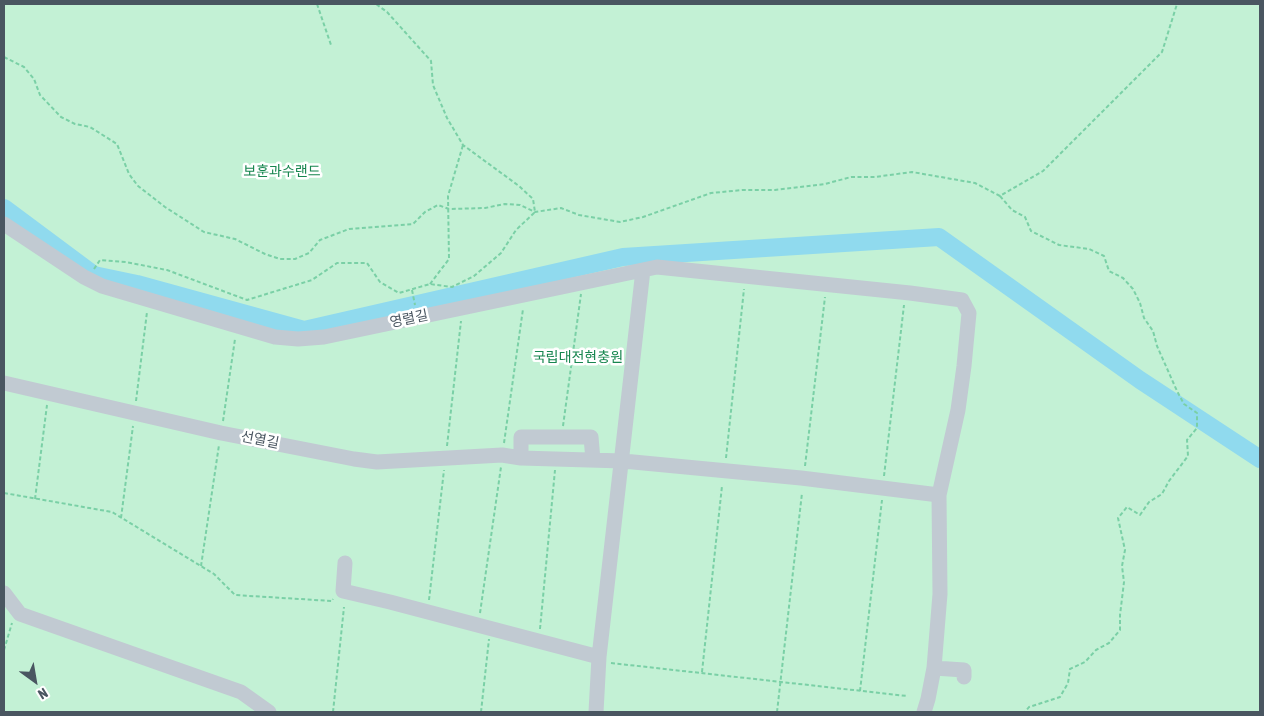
<!DOCTYPE html>
<html>
<head>
<meta charset="utf-8">
<style>
  body { margin:0 }
  #map { position:relative; width:1264px; height:716px; overflow:hidden; background:#f5f3f3; font-family:"Asap Condensed",sans-serif }
  canvas { display:block }
  .frame { position:absolute; inset:0; border:5px solid #4a5661; pointer-events:none }
  .north { position:absolute; left:10px; top:656px; width:50px; height:50px; -webkit-text-stroke:4px #fff; paint-order:stroke; rotate:148deg; font-size:14px; font-weight:700; line-height:20px; text-align:center; color:#4a5661 }
  .north::after { content:''; display:block; margin:auto; width:18px; height:22px; background:#4a5661; clip-path:polygon(50% 0,100% 100%,50% 72%,0 100%) }
</style>
</head>
<body>
<div id="map">
<canvas width="1264" height="716"></canvas>
<div class="frame"></div>
<div class="north">N</div>
</div>
<script>
const context = document.querySelector('canvas').getContext('2d');
context.lineJoin = 'round';
function fill(path, color) { context.fillStyle = color; context.fill(path, 'evenodd'); }
const poly = rows => new Path2D(rows.map(r => 'M' + r).join(''));
function trace(path, color, width, dash) { context.strokeStyle = color; context.lineWidth = width; context.lineCap = dash ? 'butt' : 'round'; context.setLineDash(dash || []); context.stroke(path); }
function label(font, color, halo, rows, align = 'center') {
  context.font = font + ' "Asap Condensed","Noto Sans KR",sans-serif'; context.lineWidth = 5; context.setLineDash([]); context.textBaseline = 'middle'; context.strokeStyle = halo; context.fillStyle = color; for (const [text, x, y, turn = 0] of rows) {
    context.save(); context.translate(x, y); context.rotate((+turn || 0) * Math.PI / 180); context.textAlign = isNaN(turn) ? turn : align; if (halo) context.strokeText(text, 0, 0); context.fillText(text, 0, 0); context.restore();
  }
}
fill(poly([
  [4,4,1260,4,1260,712,4,712]
]), '#c3f1d5');
trace(poly([
  [4,208,94,275,137,284,304,330,623,257,939,237,1140,380,1260,459]
]), '#90daee', 18);
trace(poly([
  [317,4,331,45],
  [4,57,24,67,34,79,40,95,61,117,75,124,90,127,117,144,129,174,138,186,165,207,204,232,235,239,265,254,280,259,295,259,309,253,320,240,349,229,413,224,425,212,438,205,449,209,485,208,505,204,520,205,535,212,561,208,579,215,620,222,643,217,711,193,743,190,775,190,825,184,851,177,875,177,912,172,975,183,1000,196,1043,171,1162,52,1177,4],
  [1000,196,1012,210,1025,217,1031,231,1059,245,1089,249,1104,256,1109,271,1123,278,1133,289,1140,303,1144,318,1153,331,1157,346,1177,391,1184,404,1197,413,1197,428,1187,440,1188,456,1169,481,1162,494,1149,502,1140,515,1127,507,1118,518,1125,550,1122,566,1124,582,1120,615,1120,630,1109,643,1096,650,1085,662,1070,669,1068,683,1060,697,1029,707,1025,712],
  [94,269,100,260,126,262,167,270,247,300,312,280,337,263,367,263,380,282,399,293,430,284,452,287,474,276,501,253,516,230,535,212,533,199,519,186,463,145,447,118,433,85,431,61,387,12,376,4],
  [430,284,449,259,448,196,463,145],
  [412,290,415,305],
  [136,401,147,312],
  [223,421,235,339],
  [563,426,581,294],
  [504,443,523,309],
  [447,446,461,321],
  [726,458,744,289],
  [805,466,825,297],
  [884,476,904,305],
  [4,493,112,512,214,574,235,595,332,601,333,599],
  [35,499,47,405],
  [121,518,133,426],
  [201,566,219,445],
  [429,600,444,470],
  [480,613,501,467],
  [540,629,555,470],
  [4,650,12,623],
  [611,663,907,696],
  [702,672,722,486],
  [860,691,882,500],
  [333,712,344,607],
  [481,712,489,639],
  [777,712,802,493]
]), '#7ad0a6', 2, [4, 2.5]);
trace(poly([
  [4,224,84,277,102,286,275,337,298,339,324,337,657,267,910,293,962,300,969,313,964,366,958,410,939,495,940,594,934,668,928,699,924,712],
  [4,383,221,433,354,459,377,462,502,455,521,458,623,461,801,478,939,495],
  [521,458,521,437,591,437,593,460],
  [345,563,343,591,390,602,599,657,643,270],
  [4,593,20,614,241,692,269,712],
  [934,668,964,670,964,677],
  [596,712,599,657]
]), '#c1cad2', 15);
label('14px', '#17864f', '#fff', [
  ["보훈과수랜드",282,172],
  ["국립대전현충원",578,358]
]);
label('14px', '#4a5661', '#fff', [
  ["영렬길",409,319,-12],
  ["선열길",260,440,11]
]);
</script>
</body>
</html>
